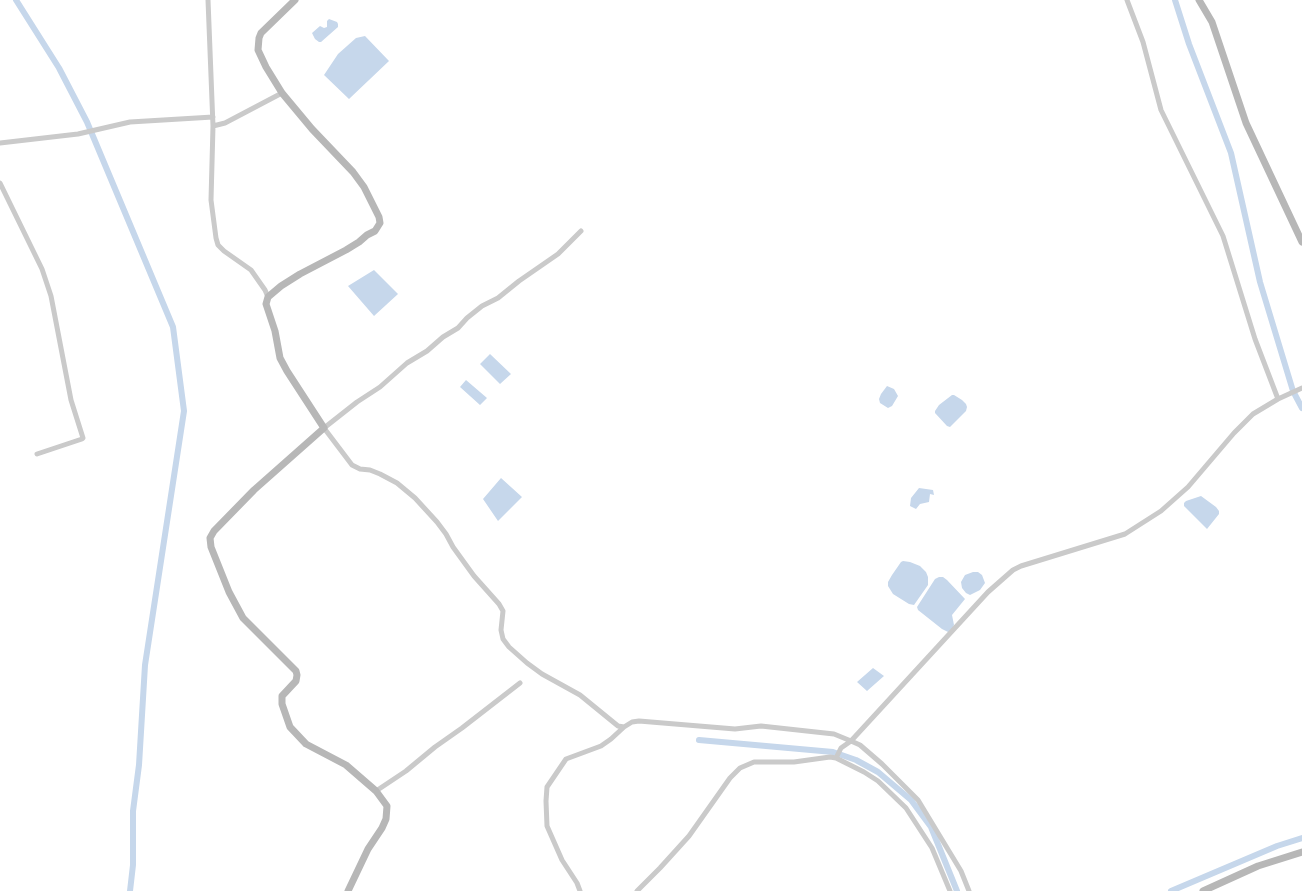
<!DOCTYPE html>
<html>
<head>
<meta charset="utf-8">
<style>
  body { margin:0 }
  canvas { display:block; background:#fff }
</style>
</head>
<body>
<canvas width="1302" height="891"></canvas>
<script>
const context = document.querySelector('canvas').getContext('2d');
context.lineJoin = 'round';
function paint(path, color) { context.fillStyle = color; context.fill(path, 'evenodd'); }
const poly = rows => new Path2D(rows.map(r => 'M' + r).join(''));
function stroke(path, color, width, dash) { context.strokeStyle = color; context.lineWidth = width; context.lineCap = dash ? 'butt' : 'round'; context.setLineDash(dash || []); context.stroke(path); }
paint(poly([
  [329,19,337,22,338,24,338,27,321,42,319,42,315,39,312,33,320,26,324,28,327,27,327,21],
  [365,36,389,61,349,99,324,75,338,54,356,38],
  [374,270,398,294,374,316,348,286],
  [490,354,511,374,500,384,480,364],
  [466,380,487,398,480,405,460,387],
  [887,386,894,389,898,396,892,406,888,408,880,403,879,399,881,394],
  [952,395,954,395,962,400,966,404,967,407,966,411,950,427,947,426,935,413,935,411,939,405],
  [501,478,522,497,498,521,483,499],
  [919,488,933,490,934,495,930,494,929,502,920,504,916,509,910,506,911,498],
  [1201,496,1216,507,1219,511,1219,514,1207,529,1184,506,1184,503,1186,501],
  [903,561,910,562,920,566,926,572,928,577,928,585,914,605,909,604,893,594,888,586,888,582,892,575,901,562],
  [973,572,978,572,982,575,985,583,980,590,970,595,966,593,962,588,961,582,965,575],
  [939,577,943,577,947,580,965,599,952,615,954,625,950,633,942,629,918,610,917,607,935,579],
  [873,668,884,676,867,691,857,682]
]), '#c6d7eb');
stroke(poly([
  [16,0,59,68,87,122,173,327,184,411,145,665,139,765,133,811,133,865,130,891],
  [1175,0,1189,44,1231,153,1260,282,1293,391,1302,408],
  [699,740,833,752,856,760,878,772,911,800,931,827,957,891],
  [1171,891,1277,846,1302,838]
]), '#c6d7eb', 6);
stroke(poly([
  [208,0,213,126,211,200,216,238,218,245,224,251,251,270,265,290,268,297],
  [1127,0,1143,42,1161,110,1223,236,1255,339,1278,399],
  [213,126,225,123,282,93],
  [0,143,78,134,130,122,213,117],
  [0,183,42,269,51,296,71,400,83,438,82,439,37,454],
  [581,231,558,254,519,281,498,298,482,306,467,318,458,328,443,337,427,351,407,363,380,387,357,402,324,428,352,465,360,469,370,470,380,474,397,483,415,498,437,522,446,534,453,547,474,576,499,604,503,611,501,630,503,639,509,647,527,663,542,674,580,695,618,726,624,727,632,722,639,721,735,729,761,726,834,734,851,741,988,592,1013,570,1021,566,1125,534,1161,511,1188,487,1234,433,1253,414,1278,399,1302,388],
  [836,758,841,748,851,741,860,745,882,764,918,800,961,871,969,891],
  [376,791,406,771,435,747,462,728,520,683],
  [580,891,577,883,562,860,547,826,546,801,547,787,566,759,601,746,611,739,624,727],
  [637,891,660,868,689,836,730,778,740,768,754,762,794,762,830,757,836,758,864,772,878,781,906,808,932,848,950,891]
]), '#cacaca', 5);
stroke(poly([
  [295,0,261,33,259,38,258,50,266,67,282,93,312,129,353,172,364,187,379,217,380,223,375,231,367,235,359,242,346,250,300,274,281,286,268,297,266,304,275,331,280,358,287,371,324,428,254,490,214,531,210,538,211,547,229,592,243,618,296,671,297,675,296,681,282,696,282,704,290,727,306,744,346,765,376,791,387,806,386,819,382,828,368,849,348,891],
  [1199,0,1212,22,1246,123,1302,242],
  [1203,891,1258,866,1302,852]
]), '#b7b7b7', 7);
</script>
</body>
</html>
